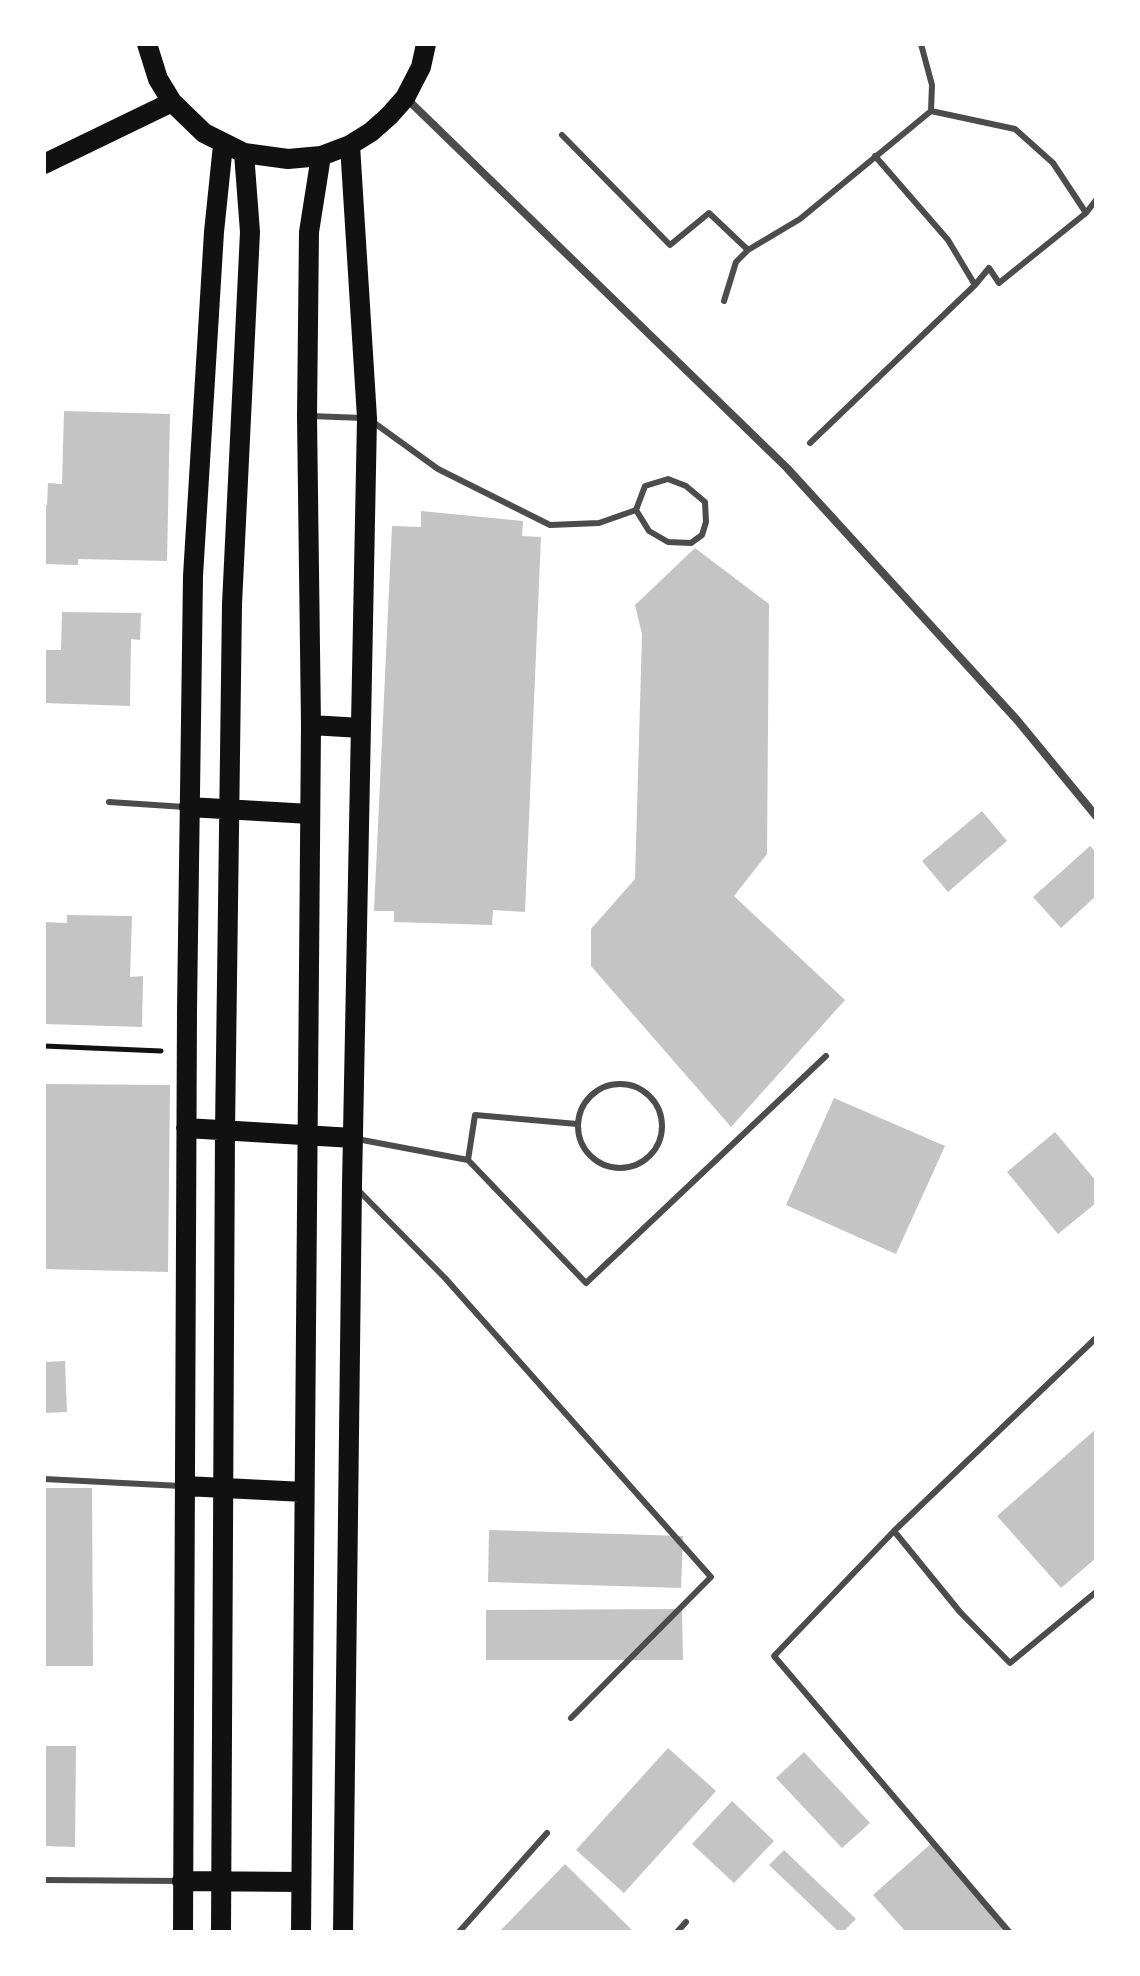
<!DOCTYPE html>
<html>
<head>
<meta charset="utf-8">
<style>
  body { margin:0 }
  #map { position:relative; width:1140px; height:1976px; overflow:hidden; background:#fff; font-family:"Alegreya Sans",sans-serif }
  canvas { display:block }
  .frame { position:absolute; inset:0; border:46px solid #fff; pointer-events:none }
</style>
</head>
<body>
<div id="map">
<canvas width="1140" height="1976"></canvas>
<div class="frame"></div>
</div>
<script>
const context = document.querySelector('canvas').getContext('2d');
context.lineJoin = 'round';
function paint(path, color) { context.fillStyle = color; context.fill(path, 'evenodd'); }
const poly = rows => new Path2D(rows.map(r => 'M' + r).join(''));
function stroke(path, color, width, dash) { context.strokeStyle = color; context.lineWidth = width; context.lineCap = dash ? 'butt' : 'round'; context.setLineDash(dash || []); context.stroke(path); }
paint(poly([
  [64,411,170,414,167,561,78,559,78,565,44,564,44,505,47,505,48,483,62,484],
  [421,511,523,521,522,536,541,537,525,912,493,910,492,925,394,922,394,911,374,911,392,526,421,527],
  [695,548,769,604,767,854,734,896,845,1000,731,1127,591,966,591,929,635,879,642,634,635,605],
  [62,612,141,613,140,640,131,639,130,706,44,703,44,650,61,650],
  [982,811,1007,841,948,892,922,861],
  [1090,846,1096,852,1096,896,1061,928,1033,897],
  [67,915,132,916,130,977,143,976,142,1027,44,1024,44,922,67,923],
  [44,1084,170,1085,168,1272,44,1269],
  [834,1098,945,1146,896,1254,786,1205],
  [1055,1132,1096,1181,1096,1203,1058,1234,1007,1172],
  [65,1361,67,1412,44,1413,44,1362],
  [1096,1429,1096,1558,1061,1588,997,1516],
  [44,1488,92,1488,93,1666,44,1666],
  [489,1530,683,1536,681,1588,488,1582],
  [682,1609,683,1660,486,1660,486,1610],
  [44,1746,76,1746,75,1847,44,1846],
  [668,1748,716,1791,624,1893,576,1850],
  [804,1752,870,1823,842,1848,776,1778],
  [732,1801,774,1841,734,1883,692,1844],
  [934,1841,1014,1932,906,1932,873,1895],
  [784,1850,856,1919,843,1932,839,1932,769,1865],
  [565,1864,634,1932,499,1932]
]), '#c4c4c4');
stroke(poly([
  [44,1046,161,1051]
]), '#111', 5);
stroke(poly([
  [931,111,1015,129,1053,163,1086,213],
  [562,135,670,245,709,213,748,250,800,219,931,111,932,85,921,44],
  [975,285,989,268,999,283,1086,213,1096,200],
  [724,301,736,262,748,250],
  [310,416,363,418],
  [373,422,438,469,550,525,599,523,636,510,645,486,668,479,686,486,705,502,706,522,702,535,691,543,668,542,649,531,636,510],
  [810,443,975,285,948,240,875,156],
  [109,802,185,807],
  '578 1126a42 42 0 1 1 84 0a42 42 0 1 1-84 0Z',
  [357,1139,468,1160,475,1115,577,1124],
  [468,1160,586,1283,826,1056],
  [357,1189,445,1278,711,1577,571,1718],
  [44,1479,181,1486],
  [894,1531,960,1612,1010,1663,1096,1592],
  [44,1880,179,1881],
  [459,1932,547,1833],
  [677,1932,686,1922],
  [1009,1932,774,1656,894,1531,1096,1338]
]), '#4c4c4c', 6);
stroke(poly([
  [406,98,787,468,1017,720,1096,816]
]), '#4c4c4c', 8);
stroke(poly([
  [147,44,158,79,172,102,204,133,244,153,288,159,321,156,350,145,371,132,389,116,405,98,421,67,426,44],
  [44,164,172,102],
  [311,725,361,728],
  [189,807,310,814],
  [186,1128,353,1138],
  [185,1486,304,1492],
  [182,1881,301,1882],
  [183,1932,187,1009,193,576,214,232,223,145],
  [221,1932,225,1131,232,604,250,232,244,153],
  [301,1932,311,725,307,416,309,232,321,156],
  [343,1932,352,1184,367,418,350,145]
]), '#111', 20);
</script>
</body>
</html>
